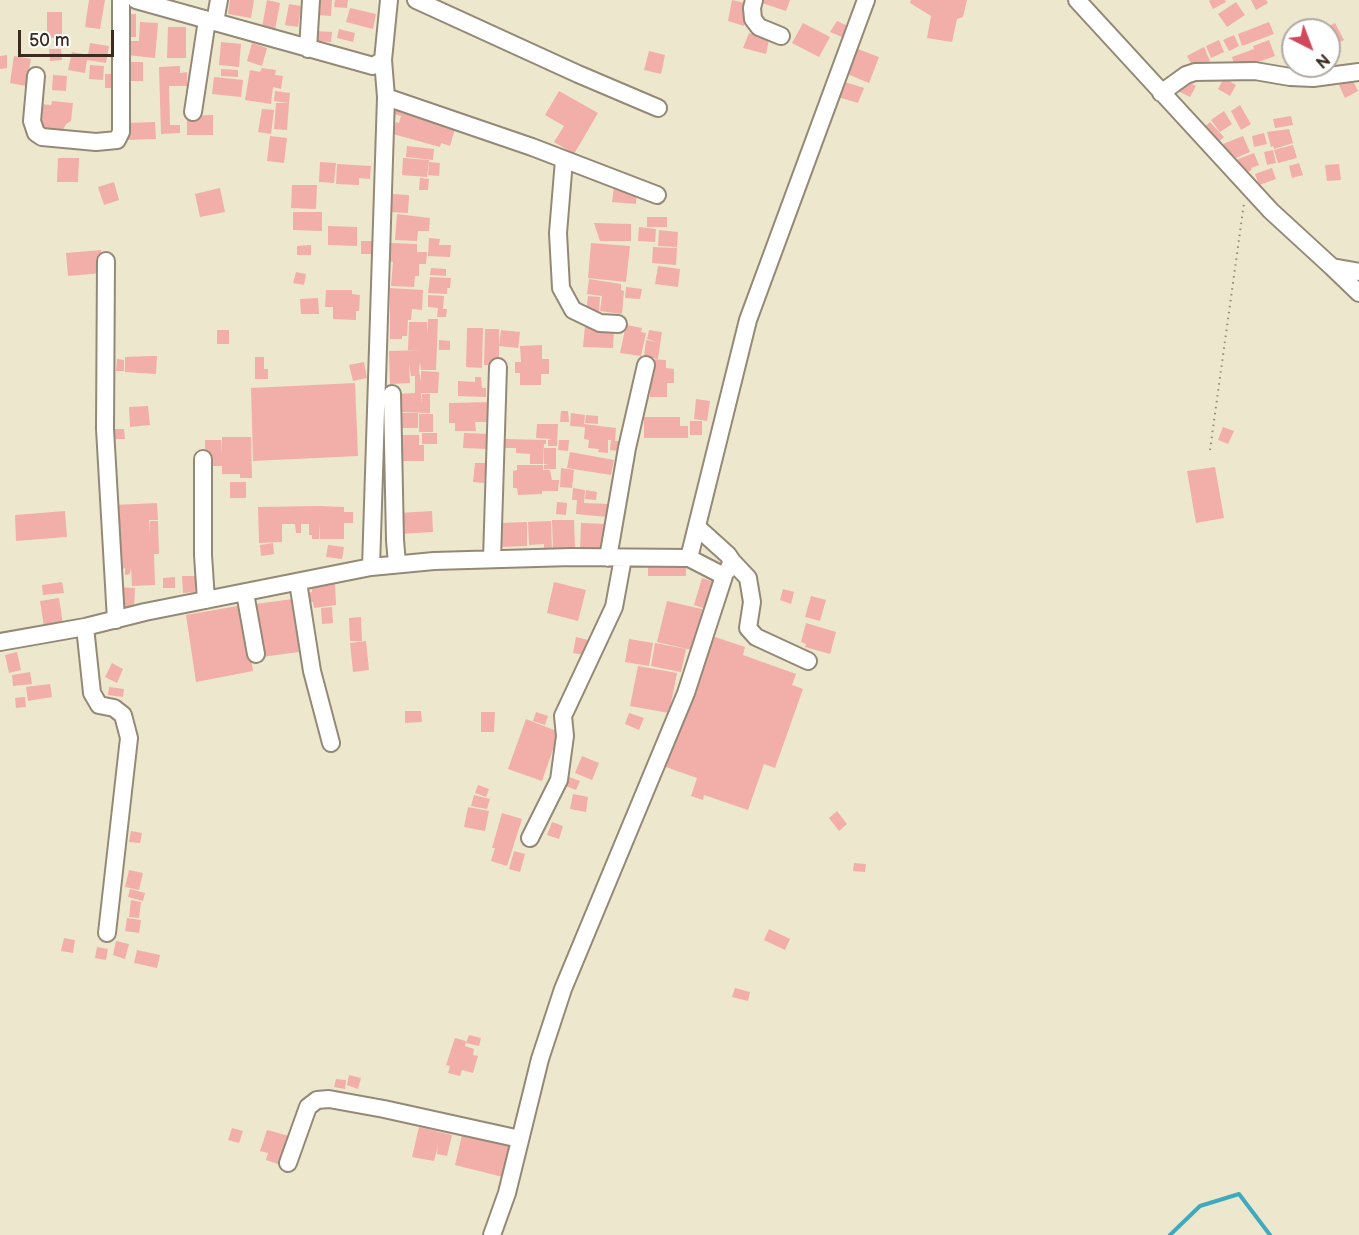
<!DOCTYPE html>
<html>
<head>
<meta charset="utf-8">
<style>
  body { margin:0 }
  #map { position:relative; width:1359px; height:1235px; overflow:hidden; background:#ede8cd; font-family:"Balsamiq Sans",sans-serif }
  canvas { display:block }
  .north { position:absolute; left:1281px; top:18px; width:60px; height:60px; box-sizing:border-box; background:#fff; border:2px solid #b1aaa5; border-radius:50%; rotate:138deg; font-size:16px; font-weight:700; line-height:24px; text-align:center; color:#3b2a1e }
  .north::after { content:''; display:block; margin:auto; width:21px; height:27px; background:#d1495b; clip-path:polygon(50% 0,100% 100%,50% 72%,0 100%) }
  .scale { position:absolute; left:18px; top:30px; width:96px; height:27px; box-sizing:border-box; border:3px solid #3b2a1e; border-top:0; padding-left:8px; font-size:18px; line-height:21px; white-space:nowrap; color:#3b2a1e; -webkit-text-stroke:4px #fff; paint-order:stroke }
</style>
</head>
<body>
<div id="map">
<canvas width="1359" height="1235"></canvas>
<div class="north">N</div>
<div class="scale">50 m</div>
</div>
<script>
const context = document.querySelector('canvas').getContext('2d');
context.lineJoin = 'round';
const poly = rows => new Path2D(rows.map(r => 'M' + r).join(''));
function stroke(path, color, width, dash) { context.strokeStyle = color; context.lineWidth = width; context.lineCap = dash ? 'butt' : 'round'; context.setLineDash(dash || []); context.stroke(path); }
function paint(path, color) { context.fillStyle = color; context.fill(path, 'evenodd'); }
stroke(poly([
  [1170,1235,1200,1206,1239,1194,1270,1235]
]), '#3faabf', 4);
paint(poly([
  [89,0,105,0,100,29,85,27],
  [230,0,254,0,251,18,228,14],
  [267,0,280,3,275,30,262,27],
  [319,0,332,0,331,16,318,15],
  [335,0,348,0,347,8,334,7],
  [732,0,749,4,744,26,728,21],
  [763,0,790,0,786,11,762,3],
  [911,0,967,0,963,17,957,19,952,42,927,38,931,16,910,3],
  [1211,0,1225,0,1226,2,1213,9,1209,1],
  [1251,0,1266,0,1268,3,1256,10],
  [1236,2,1245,15,1227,27,1218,14],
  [289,4,301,6,298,27,285,25],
  [350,8,376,14,373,29,346,22],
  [47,12,62,12,62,38,47,38],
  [129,14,136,14,136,37,128,37],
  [837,21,848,26,842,37,830,32],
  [140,22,158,23,155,58,127,55,129,41,139,41],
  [1269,22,1274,34,1242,46,1238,34],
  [803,23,830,37,819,57,792,43],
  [1335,23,1344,40,1330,47,1329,30,1321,30],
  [168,27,186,27,186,58,167,58],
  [339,29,355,33,353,42,337,38],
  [316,31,332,32,331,42,315,41],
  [749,33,769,40,766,54,743,48],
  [1234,35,1239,46,1229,51,1223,40],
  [1219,40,1224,52,1211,58,1206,46],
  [1269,40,1275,56,1236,70,1232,57,1254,49,1253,46],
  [1293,40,1293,66,1317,66,1297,76,1283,45],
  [221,42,241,44,239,67,219,65],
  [90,43,109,46,106,63,87,60,85,73,68,70,72,52,88,55],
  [252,43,267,48,262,66,247,61],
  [1204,47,1210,61,1194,69,1187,56],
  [855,48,879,57,869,83,845,73],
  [49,49,61,49,62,60,50,61],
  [649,51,665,55,661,74,644,70],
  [7,55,7,68,0,69,0,56],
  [14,56,31,59,26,86,10,83],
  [127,62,143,62,143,81,127,81],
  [90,65,104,66,103,80,89,79],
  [180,66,180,73,187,72,187,86,169,86,170,125,180,125,180,133,161,134,159,67],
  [262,68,276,70,275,75,283,76,281,89,273,87,271,104,245,100,250,70,260,72],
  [221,69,238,70,238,77,221,76],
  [105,74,114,74,114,88,105,88],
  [53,75,67,76,66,91,52,90],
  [214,77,243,80,241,97,212,94],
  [1224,78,1236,85,1230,96,1218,89],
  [1352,79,1358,91,1345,98,1339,85],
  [1184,80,1196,86,1190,97,1178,91],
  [845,82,864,88,858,103,838,97],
  [275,91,290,93,289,103,274,101],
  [559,91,598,113,574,154,554,142,564,126,545,115],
  [52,101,73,103,71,121,66,124,62,132,37,130,40,104,51,105],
  [276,103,289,103,287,130,274,129],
  [389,103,456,125,450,146,441,143,440,147,393,134,396,122,399,123,401,116,386,112],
  [1240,105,1251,124,1241,130,1231,111],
  [262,109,274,110,271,134,258,132],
  [1224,111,1232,124,1220,132,1211,120],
  [213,115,213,135,187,135,187,116],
  [1291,116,1293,125,1275,128,1273,119],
  [155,122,156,139,125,140,124,123],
  [1210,122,1224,137,1213,147,1199,132],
  [1289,129,1293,143,1274,149,1273,146,1271,147,1267,132],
  [1264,133,1267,144,1254,147,1252,136],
  [270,136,287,138,284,163,267,161],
  [1243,136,1250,152,1229,161,1223,144],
  [1293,145,1297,158,1278,163,1274,150],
  [407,146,434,149,433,160,406,157],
  [1273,150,1276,163,1267,165,1264,152],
  [1254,153,1259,165,1251,168,1252,170,1238,176,1233,161],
  [58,158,79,158,78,182,57,182],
  [403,158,429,160,427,177,402,175],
  [320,162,336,163,334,183,319,182],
  [429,162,440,163,439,176,428,175],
  [1299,163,1303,175,1292,178,1289,166],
  [337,164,371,166,370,179,359,178,359,185,336,184],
  [1339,164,1341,180,1327,181,1325,165],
  [1272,168,1276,179,1259,185,1255,174],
  [420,178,429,179,428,190,419,190],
  [114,182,119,200,104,205,98,187],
  [292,185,317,185,316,209,291,208],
  [614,187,637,189,636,204,612,202],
  [220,188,225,212,200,217,195,194],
  [391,194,409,195,408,213,390,212],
  [293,212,322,212,322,231,293,230],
  [397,214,430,218,429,231,418,231,417,241,395,240],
  [647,217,667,217,667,227,647,227],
  [594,223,631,224,631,241,600,241],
  [328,226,357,227,357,246,328,245],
  [639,227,656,229,655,242,638,241],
  [659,230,678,232,677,247,658,246],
  [429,238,440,239,439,245,451,245,450,257,428,256],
  [361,241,372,241,372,254,361,254],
  [390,243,417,244,417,252,427,252,426,264,419,264,419,276,415,276,414,287,391,286,393,262,389,261],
  [591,243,630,246,626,282,588,278],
  [311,245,311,255,297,255,297,246],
  [653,247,677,248,676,265,652,263],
  [101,250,103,273,68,276,66,253],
  [658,266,680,269,678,287,655,284],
  [431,268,446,269,446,276,430,275],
  [296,272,306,274,304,285,293,283],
  [430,277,451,278,450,288,447,288,447,294,428,293],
  [589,279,621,284,621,290,624,291,622,314,600,311,602,296,587,294],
  [626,287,642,289,640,299,625,298],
  [390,288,423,290,422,310,412,309,411,320,408,320,407,336,402,336,402,339,390,339],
  [326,290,352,290,352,294,360,295,359,311,356,311,356,320,333,319,333,307,325,307],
  [428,295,444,296,443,309,447,309,446,317,437,317,438,308,428,307],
  [588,296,600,297,599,313,586,312],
  [318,298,319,314,301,314,300,299],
  [428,319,438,319,436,370,421,370,420,362,419,371,421,382,421,371,439,372,438,393,421,393,421,404,422,394,430,394,430,413,397,412,397,394,415,393,415,376,411,376,409,363,410,383,390,384,389,351,422,350,408,350,409,322,427,322,428,334],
  [626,325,642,328,641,332,646,333,641,356,620,353],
  [585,326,591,326,591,330,614,332,613,348,583,347],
  [467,328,483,328,482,368,466,367],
  [485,329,499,329,499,365,484,365],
  [217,330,229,330,229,344,217,344],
  [501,330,520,332,518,348,499,346],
  [649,330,662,332,658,359,644,357,646,340,657,342,647,339],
  [439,340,450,341,450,350,439,350],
  [542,345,542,359,549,359,549,374,541,374,541,385,520,385,520,373,515,373,515,362,521,362,520,346],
  [149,356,157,356,156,374,125,372,125,357],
  [255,357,264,357,264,369,268,369,268,379,255,379],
  [117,359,124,360,124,371,116,371],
  [649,359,666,360,666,368,674,369,674,383,667,383,667,397,650,397],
  [364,362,367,378,353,381,349,365],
  [475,377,481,377,482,388,486,388,486,397,458,396,458,381,475,382],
  [355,383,358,456,253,461,251,388],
  [696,399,710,401,707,421,694,419],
  [491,402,491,422,475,422,476,431,455,431,455,423,449,423,449,403],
  [148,406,150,425,130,427,129,407],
  [561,411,568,411,569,422,560,422],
  [397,413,418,413,418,428,397,428],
  [571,413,585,415,584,424,616,428,615,441,619,441,618,451,610,450,611,440,608,440,608,453,598,452,599,449,588,448,589,440,584,439,585,427,570,426],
  [419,414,433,414,433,432,419,432],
  [586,415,598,416,598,424,585,423],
  [644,417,680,417,680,426,688,426,688,438,644,438],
  [690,421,702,421,702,435,690,435],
  [537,424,558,424,557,446,548,446,548,440,552,439,536,438],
  [1223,427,1234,431,1228,444,1218,440],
  [112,429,124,429,125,439,112,439],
  [422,433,437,433,437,444,422,444],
  [464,433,488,434,487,449,463,448],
  [399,435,419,435,419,445,424,445,424,461,399,461],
  [222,437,251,437,252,478,240,478,240,474,222,474,222,466,205,466,205,440,221,440,222,454],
  [505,439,546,440,546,444,544,444,543,464,530,464,530,454,516,453,516,448,505,448],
  [559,440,569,440,568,451,558,450],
  [544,448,556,448,556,469,544,469,544,465,549,465,544,464],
  [570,452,614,460,611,475,567,468],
  [475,463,486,463,484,483,473,482],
  [517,465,543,465,543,470,550,470,552,480,559,480,558,491,542,491,542,494,518,495,517,488,513,488,513,471,517,470],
  [1215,467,1224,518,1196,523,1187,471],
  [561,468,574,470,572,488,560,487],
  [230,482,246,482,246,498,230,498],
  [573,488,585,490,584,503,608,504,607,517,576,514,577,500,572,500],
  [586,490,597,492,596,500,585,499],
  [557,502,567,503,566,515,556,514],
  [157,503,158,520,149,520,149,534,150,521,158,521,159,554,154,554,155,585,132,586,131,568,130,574,125,575,125,568,122,569,114,505],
  [319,506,344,507,344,512,353,512,353,523,344,523,344,539,320,539,320,524,319,539,312,539,312,535,309,535,309,524,301,524,301,533,296,533,295,524,282,524,282,542,259,543,258,507],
  [65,511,67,537,16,541,15,515],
  [432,511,433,532,400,534,399,513],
  [552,520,574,520,575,548,553,549],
  [551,521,552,552,544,552,544,544,529,545,528,522],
  [527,522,527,546,500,547,500,523],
  [581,523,607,524,605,552,580,551],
  [273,543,274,554,261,556,260,545],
  [328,545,344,547,342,559,326,557],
  [648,565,686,565,686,576,648,576],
  [182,576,195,576,195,592,183,593],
  [175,577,175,588,163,588,163,578],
  [702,578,717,583,709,610,694,605],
  [62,582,64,593,43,595,42,585],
  [554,582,586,590,578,621,547,613],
  [335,583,336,605,314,608,313,602,305,603,304,593,312,592,311,585],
  [117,587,135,588,134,609,117,608],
  [783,589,794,592,791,604,780,600],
  [811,596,826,600,820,621,805,617],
  [59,598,63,624,44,627,40,601],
  [293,599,299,652,261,657,255,604],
  [667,601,706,610,696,651,657,642],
  [243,605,253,671,196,682,186,615],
  [332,607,333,623,322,624,321,608],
  [361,617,362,641,350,641,349,618],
  [806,623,836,632,830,654,805,647,806,644,801,642],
  [709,635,745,647,743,655,796,674,792,685,803,689,775,768,764,764,748,810,704,795,703,800,691,796,697,778,663,766],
  [576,637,588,640,585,655,573,653],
  [629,639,653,643,649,666,625,662],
  [366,641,369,670,353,672,350,643],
  [655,643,686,649,681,672,651,666],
  [17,652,21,670,9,673,5,655],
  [112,663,123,669,117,683,105,677],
  [638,666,677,673,669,713,630,706],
  [30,672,32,684,13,686,12,675],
  [50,684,52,697,28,701,26,687],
  [109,687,124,689,123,697,108,695],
  [25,697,26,707,16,708,15,698],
  [405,711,421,711,422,722,405,723],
  [481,712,495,712,494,732,481,732],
  [536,712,548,716,545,725,533,721],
  [629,713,644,718,639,730,625,724],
  [526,719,559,732,542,781,508,769],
  [582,756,599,763,592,780,575,773],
  [569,777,580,781,576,790,566,786],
  [478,785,489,789,486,797,475,793],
  [573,794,588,797,586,812,570,809],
  [474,795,490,799,487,809,471,806],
  [468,807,489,811,485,831,464,827],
  [837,811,847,824,839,831,829,818],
  [502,813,522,819,507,866,491,861,495,848,492,848],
  [552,822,563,826,559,839,547,835],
  [131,831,142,833,140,843,129,842],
  [514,851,525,854,520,872,509,869],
  [854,863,866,864,865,872,853,871],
  [129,870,143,873,139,890,125,887],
  [130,889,145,893,143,901,128,897],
  [131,900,141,902,139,918,129,917],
  [127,918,141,920,139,933,125,931],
  [769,929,790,939,785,950,764,940],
  [64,938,75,940,73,953,61,951],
  [116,941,129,944,125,959,113,955],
  [97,947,108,949,106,960,95,958],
  [137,950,160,955,157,968,134,963],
  [735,988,750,992,748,1001,732,997],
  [469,1035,481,1038,479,1046,466,1043],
  [455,1038,466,1041,465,1046,474,1049,473,1055,478,1056,473,1073,462,1070,460,1076,448,1073,450,1066,446,1065],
  [349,1075,361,1078,358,1089,347,1085],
  [336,1079,346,1080,345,1089,334,1087],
  [419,1127,452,1135,447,1156,437,1154,438,1146,434,1161,412,1157],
  [232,1128,243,1131,239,1143,228,1140],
  [267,1130,289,1136,281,1165,266,1160,268,1153,260,1151],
  [463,1131,511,1143,503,1177,455,1165]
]), '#f2aea8');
const minor = poly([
  [136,0,373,66,383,60],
  [416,0,578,74,658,108],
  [754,0,752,8,753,19,759,27,781,36],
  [1077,0,1271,211,1332,267,1359,272],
  [215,22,219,0],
  [308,49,311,0],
  [36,76,32,121,36,133,42,137,96,142,117,140,121,132,121,0],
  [1161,93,1186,75,1195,72,1255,71,1290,77,1313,78,1359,72],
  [386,97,532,147,657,195],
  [193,112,207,20],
  [564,160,558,233,561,288,573,310,600,323,618,324],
  [106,261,105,429,116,620],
  [1332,267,1359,293],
  [392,394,395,540,397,564],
  [203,459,203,555,206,600],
  [697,527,728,555,732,561,728,570],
  [608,558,627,448,646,365],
  [689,558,748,320,866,0],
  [492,559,498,367],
  [732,561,748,578,752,602,748,628,756,637,808,661],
  [371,567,386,97,383,60,389,0],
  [298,582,312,671,331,743],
  [245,593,256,654],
  [85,627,92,693,99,705,114,708,123,715,129,738,107,933],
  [0,642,85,627,145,612,371,567,434,561,571,557,689,558,724,576,686,693,563,989,540,1059,507,1193,492,1235],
  [530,838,559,780,565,736,563,716,614,607,623,558],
  [288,1163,308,1107,317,1100,329,1099,384,1109,520,1139]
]);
stroke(minor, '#948976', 20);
stroke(poly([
  [1210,450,1244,203]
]), '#948976', 2, [1.5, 4.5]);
stroke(minor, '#fff', 16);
</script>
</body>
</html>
